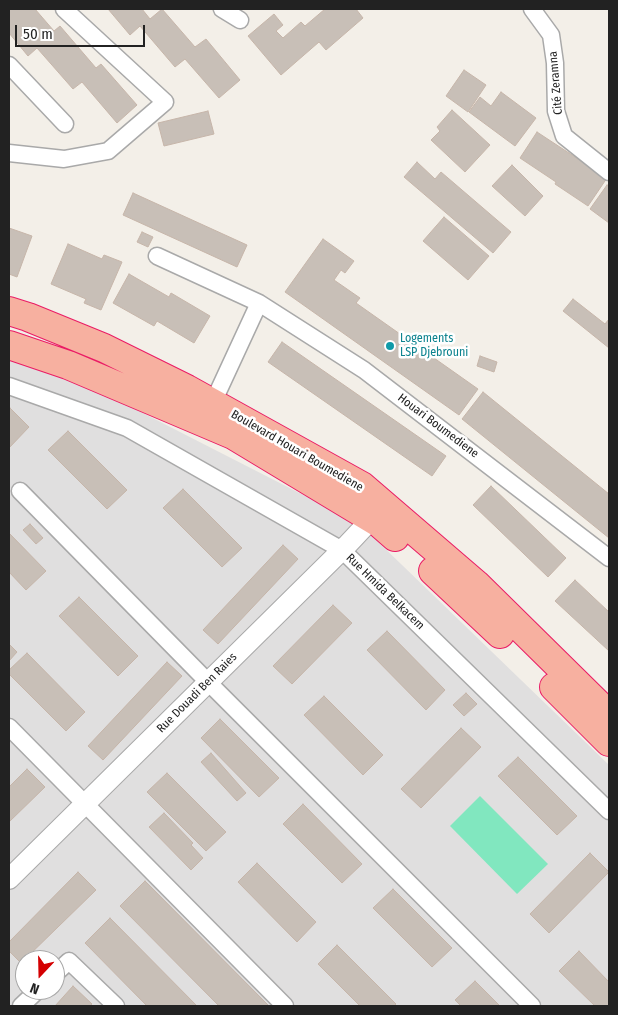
<!DOCTYPE html>
<html>
<head>
<meta charset="utf-8">
<style>
  body { margin:0 }
  #map { position:relative; width:618px; height:1015px; overflow:hidden; background:#f3efe8; font-family:"Fira Sans Condensed",sans-serif }
  canvas { display:block }
  .frame { position:absolute; inset:0; border:10px solid #222; pointer-events:none }
  .north { position:absolute; left:15px; top:950px; width:50px; height:50px; box-sizing:border-box; background:#fff; border:1px solid #a7a7a7; border-radius:50%; rotate:201deg; font-size:14px; font-weight:700; line-height:20px; text-align:center; color:#222 }
  .north::after { content:''; display:block; margin:auto; width:18px; height:22px; background:#d40002; clip-path:polygon(50% 0,100% 100%,50% 72%,0 100%) }
  .scale { position:absolute; left:15px; top:25px; width:130px; height:22px; box-sizing:border-box; border:2px solid #222; border-top:0; padding-left:6px; font-size:15px; line-height:18px; white-space:nowrap; color:#222; -webkit-text-stroke:4px #fff; paint-order:stroke }
</style>
</head>
<body>
<div id="map">
<canvas width="618" height="1015"></canvas>
<div class="frame"></div>
<div class="north">N</div>
<div class="scale">50 m</div>
</div>
<script>
const context = document.querySelector('canvas').getContext('2d');
context.lineJoin = 'round';
function paint(path, color) { context.fillStyle = color; context.fill(path, 'evenodd'); }
const poly = rows => new Path2D(rows.map(r => 'M' + r).join(''));
function stroke(path, color, width, dash) { context.strokeStyle = color; context.lineWidth = width; context.lineCap = dash ? 'butt' : 'round'; context.setLineDash(dash || []); context.stroke(path); }
function label(font, color, halo, rows, align = 'center') {
  context.font = font + ' "Fira Sans Condensed",sans-serif'; context.lineWidth = 5; context.setLineDash([]); context.textBaseline = 'middle'; context.strokeStyle = halo; context.fillStyle = color; for (const [text, x, y, turn = 0] of rows) {
    context.save(); context.translate(x, y); context.rotate((+turn || 0) * Math.PI / 180); context.textAlign = isNaN(turn) ? turn : align; if (halo) context.strokeText(text, 0, 0); context.fillText(text, 0, 0); context.restore();
  }
}
paint(poly([
  [9,359,46,370,133,408,321,504,372,536,609,765,609,1006,9,1006],
  [25,960,55,960,55,990,25,990]
]), '#e0dfdf');
paint(poly([
  [480,796,548,864,517,894,450,826]
]), '#81e7bf');
const building = poly([
  [9,9,35,9,54,31,60,26,96,68,101,64,137,105,117,123,82,82,73,89,37,48,28,56,9,33,9,9],
  [108,9,142,9,150,19,162,9,195,47,206,39,240,80,219,98,185,59,175,67,140,26,130,35,108,9],
  [325,9,356,9,363,18,326,50,319,42,281,75,248,36,274,14,283,25,276,31,283,38,301,22,305,26,325,9],
  [464,70,486,85,468,112,446,96,464,70],
  [501,92,536,118,515,146,469,112,480,97,491,106,501,92],
  [452,110,490,145,465,172,431,140,440,131,437,127,452,110],
  [208,111,214,134,164,146,158,123,208,111],
  [537,132,607,178,588,206,555,184,556,182,520,158,537,132],
  [417,162,435,179,441,172,511,232,493,253,404,177,417,162],
  [512,165,543,196,525,216,492,186,512,165],
  [607,185,609,186,609,223,590,209,607,185],
  [133,193,247,245,237,267,123,215,133,193],
  [444,217,489,256,468,280,423,241,444,217],
  [9,228,32,236,17,277,9,274,9,228],
  [142,232,153,237,148,247,137,242,142,232],
  [323,239,354,261,345,273,341,270,334,280,360,298,356,303,478,389,459,415,285,292,323,239],
  [68,244,102,259,104,255,122,262,101,310,84,303,86,299,51,284,68,244],
  [129,274,169,297,171,293,210,316,194,343,157,321,154,326,113,303,129,274],
  [573,299,605,324,609,319,609,348,563,311,573,299],
  [282,342,446,456,432,476,268,362,282,342],
  [480,356,497,362,494,372,477,366,480,356],
  [483,392,609,494,609,538,462,419,483,392],
  [10,408,29,427,9,448,9,410,10,408],
  [68,431,127,490,107,509,48,450,68,431],
  [491,486,566,558,548,577,473,505,491,486],
  [183,489,242,548,222,567,163,508,183,489],
  [30,524,43,538,36,544,23,530,30,524],
  [9,533,46,571,26,590,9,572,9,533],
  [283,545,298,559,218,644,203,630,283,545],
  [575,580,609,612,609,651,555,601,575,580],
  [79,597,138,656,118,676,59,616,79,597],
  [333,605,352,623,292,684,273,666,333,605],
  [387,631,445,690,426,710,367,650,387,631],
  [9,644,17,652,9,661,9,644],
  [27,653,85,712,66,731,9,674,9,670,27,653],
  [167,662,182,676,103,760,88,746,167,662],
  [466,693,477,704,464,716,453,705,466,693],
  [324,696,383,755,363,775,304,715,324,696],
  [220,719,279,778,259,797,201,738,220,719],
  [461,728,481,747,421,808,401,789,461,728],
  [211,753,246,793,237,801,201,762,211,753],
  [518,757,577,816,557,835,498,776,518,757],
  [27,769,45,787,9,822,9,787,27,769],
  [167,773,226,832,206,851,147,792,167,773],
  [303,804,362,864,342,883,283,824,303,804],
  [164,813,193,843,191,845,203,858,191,870,149,827,164,813],
  [590,853,609,872,549,933,530,914,590,853],
  [257,863,316,922,297,942,238,882,257,863],
  [78,872,96,890,21,963,9,951,9,942,78,872],
  [145,881,269,1006,219,1006,120,906,145,881],
  [393,889,452,948,432,967,373,908,393,889],
  [110,918,197,1006,147,1006,85,943,110,918],
  [337,945,396,1004,394,1006,360,1006,318,964,337,945],
  [579,951,609,982,609,1006,595,1006,559,971,579,951],
  [475,981,500,1006,461,1006,455,1000,475,981],
  [73,986,92,1004,90,1006,55,1006,73,986]
]);
paint(building, '#c8bfb7');
stroke(building, '#c6b5a9', 1);
const minor = poly([
  [222,9,240,20],
  [532,9,551,35,555,63,556,111,564,136,609,172],
  [9,65,65,124],
  [9,153,64,159,108,151,165,102,64,9],
  [157,256,259,303,364,370,609,558],
  [9,386,127,428,342,550,609,811],
  [210,409,259,303],
  [20,491,208,682,532,1006],
  [9,727,285,1006],
  [55,974,69,961,116,1006],
  [21,1006,38,990]
]);
const tertiary = poly([
  [9,879,348,544,380,510]
]);
const trunk = poly([
  [9,311,28,317,104,348,187,389,362,486,476,584,609,715],
  [9,345,68,365,233,435,379,523,395,537],
  [433,571,500,634],
  [554,687,609,742]
]);
stroke(minor, '#a9a9a9', 19);
stroke(tertiary, '#a9a9a9', 22);
stroke(trunk, '#ea1c65', 30);
stroke(minor, '#fff', 16);
stroke(tertiary, '#fff', 20);
stroke(trunk, '#f7b0a0', 28);
for (const [x, y, r, color] of [
  [390,346,5,"#0f9aa8"]
]) { const dot = new Path2D(); dot.arc(x, y, r, 0, 2 * Math.PI); context.fillStyle = color; context.fill(dot); stroke(dot, '#fff', 2); }
label('12px', '#222', '#fff', [
  ["Cité Zeramna",556,83,-95],
  ["Houari Boumediene",438,426,37],
  ["Boulevard Houari Boumediene",297,451,30],
  ["Rue Hmida Belkacem",385,592,44],
  ["Rue Douadi Ben Raies",197,693,-45]
]);
label('12px', '#0d838f', '#fff', [
  ["Logements",400,339],
  ["LSP Djebrouni",400,353]
], 'left');
</script>
</body>
</html>
